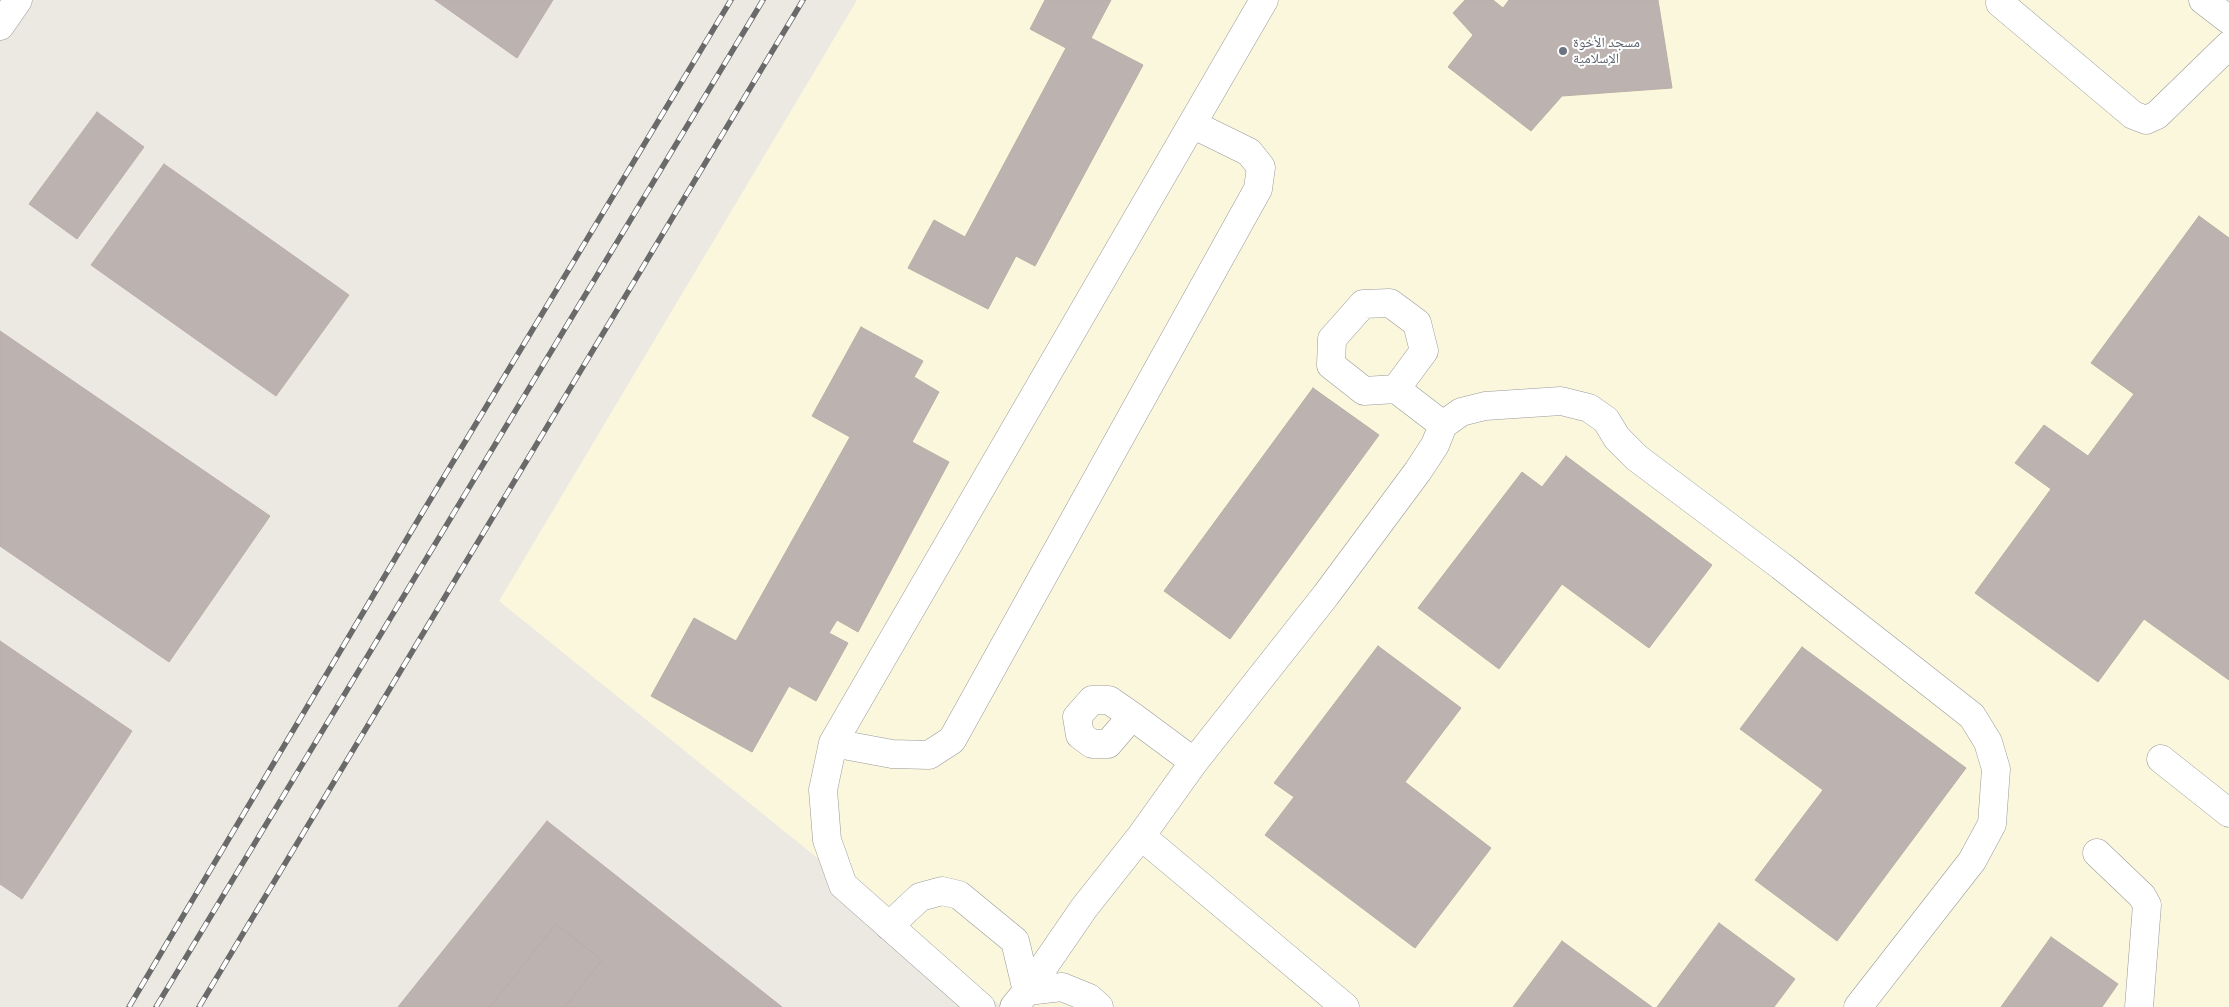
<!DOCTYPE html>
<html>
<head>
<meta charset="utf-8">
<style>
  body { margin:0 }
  canvas { display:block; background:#ece8e2 }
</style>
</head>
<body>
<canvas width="2229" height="1007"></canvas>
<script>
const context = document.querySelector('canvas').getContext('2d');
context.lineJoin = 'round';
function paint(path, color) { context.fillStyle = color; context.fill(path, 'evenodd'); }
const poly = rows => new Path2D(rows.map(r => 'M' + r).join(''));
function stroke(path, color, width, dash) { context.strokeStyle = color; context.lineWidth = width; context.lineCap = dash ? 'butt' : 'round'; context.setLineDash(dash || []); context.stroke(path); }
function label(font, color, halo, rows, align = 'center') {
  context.font = font + ' "Golos Text","Noto Naskh Arabic",sans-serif'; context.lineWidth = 4; context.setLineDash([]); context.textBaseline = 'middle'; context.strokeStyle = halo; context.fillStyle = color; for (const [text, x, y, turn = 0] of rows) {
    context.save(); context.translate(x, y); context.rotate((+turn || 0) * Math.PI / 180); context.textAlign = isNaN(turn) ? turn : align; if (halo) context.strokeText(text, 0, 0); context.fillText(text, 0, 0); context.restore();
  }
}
paint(poly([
  [857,0,2229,0,2229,1007,1002,1007,499,601]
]), '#faf7dd');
const building = poly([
  [435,0,553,0,517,58,435,0],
  [1045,0,1111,0,1091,38,1143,65,1035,266,1016,256,988,309,908,268,934,220,965,237,1066,48,1030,29,1045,0],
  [1465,0,1493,0,1503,8,1509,0,1658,0,1672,88,1562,96,1531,131,1448,67,1473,35,1453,13,1465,0],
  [97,112,144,147,77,239,29,204,97,112],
  [164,164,349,295,276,396,91,265,164,164],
  [2199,216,2229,238,2229,680,2144,619,2098,682,1975,593,2051,489,2015,463,2044,425,2088,456,2134,394,2091,363,2199,216],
  [861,327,923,361,914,377,939,392,912,442,949,462,858,632,837,620,829,633,848,643,816,701,789,686,752,752,651,696,694,618,736,641,850,437,812,416,861,327],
  [0,331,270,516,169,662,0,546,0,331],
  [1313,388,1379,435,1230,639,1164,591,1313,388],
  [1566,456,1712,565,1649,648,1562,584,1499,669,1418,608,1522,472,1542,487,1566,456],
  [0,641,132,731,22,899,0,884,0,641],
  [1378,646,1461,708,1405,782,1491,848,1415,948,1265,835,1294,797,1274,783,1378,646],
  [1802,647,1966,768,1837,941,1755,880,1823,790,1740,729,1802,647],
  [547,821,782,1007,565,1007,602,960,556,924,490,1007,398,1007,547,821],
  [1719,923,1795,979,1774,1007,1657,1007,1719,923],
  [556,924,602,960,565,1007,490,1007,556,924],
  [2051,937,2118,984,2102,1007,2001,1007,2051,937],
  [1562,941,1652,1007,1513,1007,1562,941]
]);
paint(building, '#bcb3b0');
stroke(building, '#bbaea7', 1);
const minor = poly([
  [2203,0,2229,20],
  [2000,3,2133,115,2146,120,2157,115,2229,45],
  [0,26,18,0],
  [1396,389,1424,351,1417,323,1390,303,1363,304,1332,339,1331,365,1364,391,1396,389,1443,425],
  [1132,716,1108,744,1092,744,1080,735,1077,717,1092,700,1109,700,1132,716,1194,762],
  [833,743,892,754,929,755,952,740,1258,189,1261,167,1249,152,1192,124],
  [2161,759,2229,813],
  [1141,836,1345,1007],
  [2097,853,2142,896,2147,905,2139,1007],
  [889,926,920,897,942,891,959,895,1015,941,1027,991,1084,908,1141,836,1194,762,1326,595,1418,471,1435,445,1443,425,1461,412,1485,406,1561,401,1589,408,1606,420,1617,438,1637,458,1781,566,1972,716,1988,742,1996,769,1992,824,1972,861,1858,1007],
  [981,1007,843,885,827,840,823,790,833,743,1264,0],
  [1014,1007,1027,991,1062,987,1089,998,1099,1007]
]);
stroke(minor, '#999', 29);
stroke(minor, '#fff', 28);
const rail = poly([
  [129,1007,421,515,731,0],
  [156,1007,763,0],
  [199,1007,803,0]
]);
stroke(rail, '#6a6a6a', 5.5);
stroke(rail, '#fff', 4, [11]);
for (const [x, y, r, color] of [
  [1563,51,5,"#6b7280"]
]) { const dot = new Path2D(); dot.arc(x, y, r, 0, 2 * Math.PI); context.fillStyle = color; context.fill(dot); stroke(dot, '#fff', 2); }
label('14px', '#5b616d', '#fff', [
  ["مسجد الأخوة",1573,43],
  ["الإسلامية",1573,59]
], 'left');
</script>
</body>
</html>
